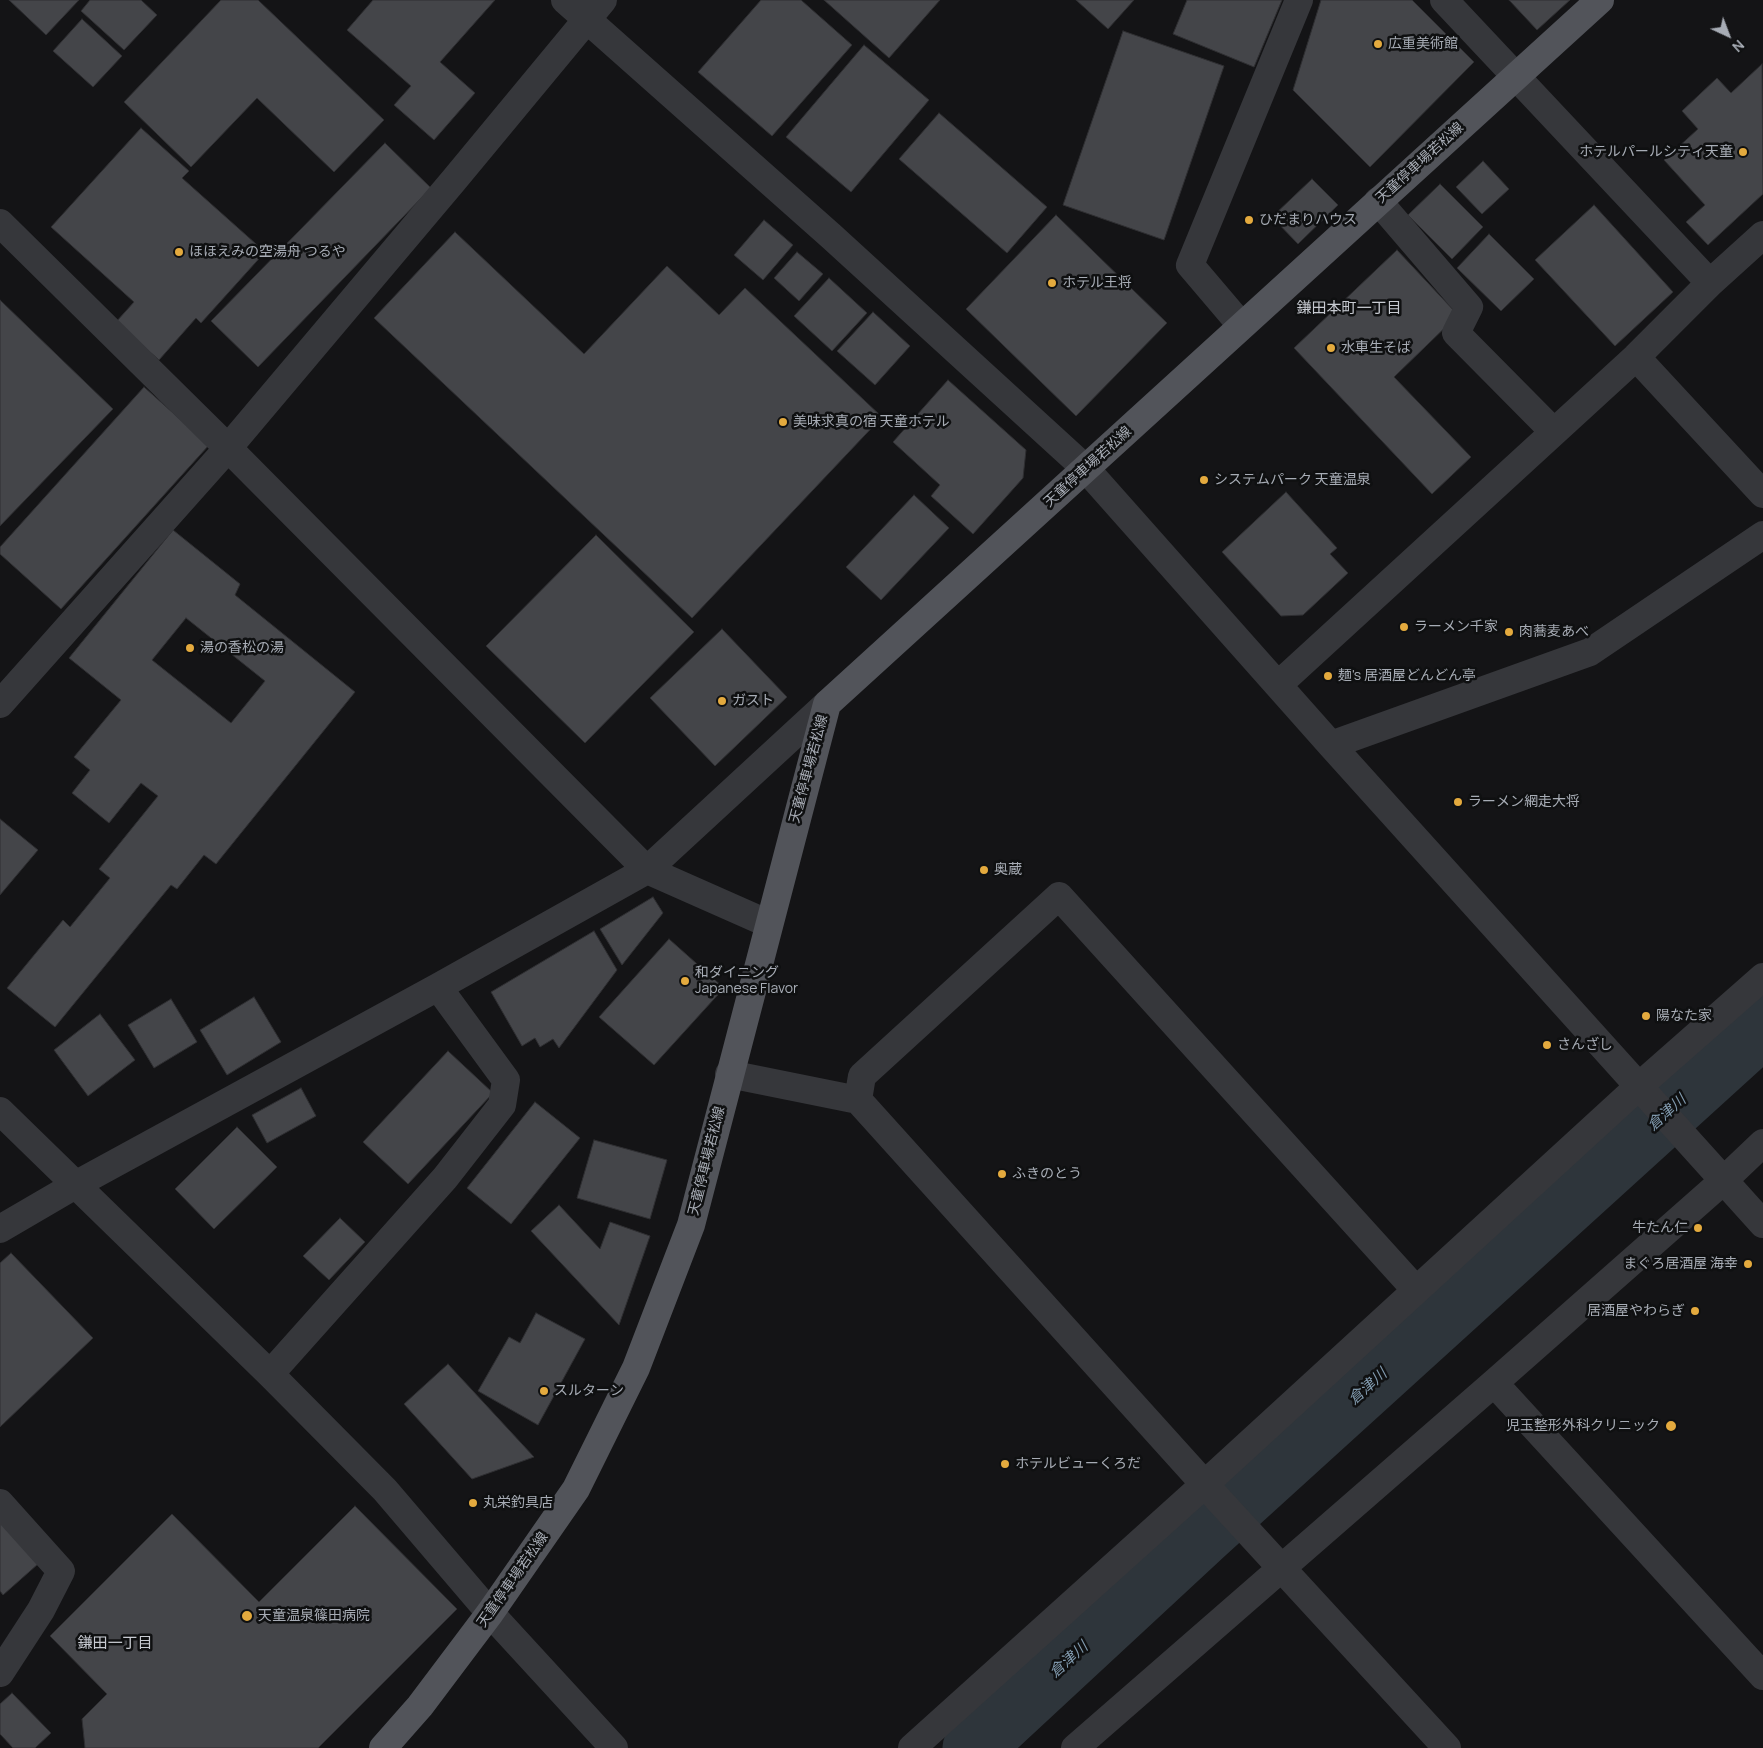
<!DOCTYPE html>
<html>
<head>
<meta charset="utf-8">
<style>
  body { margin:0 }
  #map { position:relative; width:1763px; height:1748px; overflow:hidden; background:#141416; font-family:Manrope,sans-serif }
  canvas { display:block }
  .north { position:absolute; left:1703px; top:10px; width:50px; height:50px; -webkit-text-stroke:4px #0f1011; paint-order:stroke; rotate:137deg; font-size:14px; font-weight:700; line-height:20px; text-align:center; color:#a7acb5 }
  .north::after { content:''; display:block; margin:auto; width:18px; height:22px; background:#a7acb5; clip-path:polygon(50% 0,100% 100%,50% 72%,0 100%) }
</style>
</head>
<body>
<div id="map">
<canvas width="1763" height="1748"></canvas>
<div class="north">N</div>
</div>
<script>
const context = document.querySelector('canvas').getContext('2d');
context.lineJoin = 'round';
const poly = rows => new Path2D(rows.map(r => 'M' + r).join(''));
function stroke(path, color, width, dash) { context.strokeStyle = color; context.lineWidth = width; context.lineCap = dash ? 'butt' : 'round'; context.setLineDash(dash || []); context.stroke(path); }
function paint(path, color) { context.fillStyle = color; context.fill(path, 'evenodd'); }
function label(font, color, halo, rows, align = 'center') {
  context.font = font + ' Manrope,"Noto Sans JP",sans-serif'; context.lineWidth = 5; context.setLineDash([]); context.textBaseline = 'middle'; context.strokeStyle = halo; context.fillStyle = color; for (const [text, x, y, turn = 0] of rows) {
    context.save(); context.translate(x, y); context.rotate((+turn || 0) * Math.PI / 180); context.textAlign = isNaN(turn) ? turn : align; if (halo) context.strokeText(text, 0, 0); context.fillText(text, 0, 0); context.restore();
  }
}
stroke(poly([
  [973,1748,1205,1533,1763,1026]
]), '#2e353b', 61);
const building = poly([
  [9,0,79,0,46,35,9,0],
  [90,0,141,0,157,15,124,50,81,11,90,0],
  [221,0,258,0,384,120,334,172,257,98,191,167,124,102,221,0],
  [373,0,495,0,440,62,475,93,434,140,394,105,411,86,347,30,373,0],
  [761,0,801,0,852,45,772,136,698,72,761,0],
  [824,0,940,0,889,58,824,0],
  [1076,0,1134,0,1108,29,1076,0],
  [1187,0,1282,0,1254,67,1173,34,1187,0],
  [1321,0,1412,0,1474,62,1370,167,1293,90,1321,0],
  [1509,0,1570,0,1537,30,1509,0],
  [82,19,122,56,93,87,53,51,82,19],
  [1123,31,1224,66,1164,240,1063,205,1123,31],
  [864,45,929,100,851,192,786,137,864,45],
  [1762,64,1763,194,1708,245,1686,222,1705,205,1664,160,1698,129,1682,111,1717,78,1731,93,1762,64],
  [939,113,1047,207,1007,253,899,159,939,113],
  [141,128,189,171,182,178,265,252,201,323,196,318,159,360,116,322,134,302,51,227,141,128],
  [385,143,431,188,258,367,211,321,385,143],
  [1483,161,1509,189,1482,214,1456,187,1483,161],
  [1312,179,1338,205,1298,244,1272,217,1312,179],
  [1440,184,1483,227,1452,259,1408,215,1440,184],
  [1594,205,1673,292,1615,346,1535,260,1594,205],
  [1056,215,1167,323,1076,416,966,309,1056,215],
  [764,220,793,245,763,280,734,255,764,220],
  [455,232,584,354,667,266,719,315,745,288,882,417,692,618,374,318,455,232],
  [1489,234,1534,279,1501,311,1457,268,1489,234],
  [1397,250,1458,315,1394,377,1471,457,1432,494,1294,348,1397,250],
  [797,252,823,274,799,301,774,278,797,252],
  [829,278,867,313,832,351,794,316,829,278],
  [0,300,113,409,0,526,0,300],
  [873,312,910,346,875,385,837,351,873,312],
  [948,380,1026,450,1023,478,973,534,931,496,940,485,893,442,948,380],
  [144,387,209,445,61,609,0,554,0,547,144,387],
  [1286,492,1337,548,1330,554,1348,573,1303,615,1281,616,1222,552,1286,492],
  [914,495,949,528,881,600,846,567,914,495],
  [173,530,240,584,235,595,355,692,216,864,204,855,177,889,171,885,55,1027,7,988,63,920,70,927,110,878,99,869,158,796,141,783,109,823,72,793,90,770,74,757,121,700,69,658,173,530],
  [186,618,265,681,231,723,152,660,186,618],
  [596,535,694,632,585,743,486,646,596,535],
  [722,629,787,697,715,766,650,698,722,629],
  [0,819,38,850,0,895,0,819],
  [653,897,663,913,622,965,600,929,653,897],
  [594,931,617,970,559,1048,553,1039,540,1047,535,1038,522,1046,491,992,594,931],
  [669,939,724,988,654,1065,599,1017,669,939],
  [254,997,281,1042,227,1075,200,1030,254,997],
  [171,999,197,1042,154,1068,128,1025,171,999],
  [100,1014,135,1060,88,1096,54,1050,100,1014],
  [448,1051,493,1093,408,1184,363,1142,448,1051],
  [301,1088,316,1116,267,1143,252,1115,301,1088],
  [535,1102,580,1138,511,1224,467,1188,535,1102],
  [237,1127,277,1167,214,1229,175,1189,237,1127],
  [594,1140,667,1160,650,1219,577,1198,594,1140],
  [559,1205,600,1249,610,1222,650,1236,619,1325,531,1231,559,1205],
  [340,1218,365,1242,329,1280,303,1256,340,1218],
  [11,1253,93,1338,0,1427,0,1263,11,1253],
  [536,1313,585,1339,538,1425,478,1391,509,1337,520,1343,536,1313],
  [448,1364,534,1457,472,1479,404,1404,448,1364],
  [355,1506,457,1609,318,1748,85,1748,82,1719,107,1694,50,1636,172,1514,259,1602,355,1506],
  [0,1521,38,1564,3,1595,0,1591,0,1521],
  [12,1693,51,1733,35,1748,13,1748,0,1734,0,1704,12,1693]
]);
paint(building, '#444549');
stroke(building, '#2f2f32', 1);
stroke(poly([
  [565,0,831,236,1086,469,1331,745,1763,1224],
  [1444,0,1710,283],
  [1378,201,1469,307,1456,333,1554,432],
  [0,223,228,448,647,870,769,924],
  [1241,325,1190,265,1299,0],
  [1636,357,1763,494],
  [1278,685,1636,357,1710,283,1763,235],
  [0,704,228,448,454,180,603,0],
  [1331,745,1590,652,1763,535],
  [729,1074,858,1100,1217,1498,1447,1748],
  [858,1100,862,1076,1059,896,1416,1290],
  [0,1111,270,1374,385,1490,490,1613,614,1748],
  [0,1229,77,1184,438,987,647,870,827,704],
  [270,1374,445,1178,502,1105,506,1080,438,987],
  [1494,1383,1763,1676],
  [0,1503,61,1571,41,1610,0,1673],
  [912,1748,1205,1484,1638,1087,1763,977],
  [1075,1748,1494,1383,1723,1181,1763,1143]
]), '#36373b', 28);
stroke(poly([
  [383,1748,420,1706,490,1613,576,1489,636,1368,691,1225,827,704,1600,0]
]), '#52545a', 28);
for (const [x, y, r, color] of [
  [1378,44,5,"#e4aa3e"],
  [1743,152,5,"#e4aa3e"],
  [1249,220,5,"#e4aa3e"],
  [179,252,5,"#e4aa3e"],
  [1052,283,5,"#e4aa3e"],
  [1331,348,5,"#e4aa3e"],
  [783,422,5,"#e4aa3e"],
  [1204,480,5,"#e4aa3e"],
  [1404,627,5,"#e4aa3e"],
  [1509,632,5,"#e4aa3e"],
  [190,648,5,"#e4aa3e"],
  [1328,676,5,"#e4aa3e"],
  [722,701,5,"#e4aa3e"],
  [1458,802,5,"#e4aa3e"],
  [984,870,5,"#e4aa3e"],
  [685,981,5,"#e4aa3e"],
  [1646,1016,5,"#e4aa3e"],
  [1547,1045,5,"#e4aa3e"],
  [1002,1174,5,"#e4aa3e"],
  [1698,1228,5,"#e4aa3e"],
  [1748,1264,5,"#e4aa3e"],
  [1695,1311,5,"#e4aa3e"],
  [544,1391,5,"#e4aa3e"],
  [1671,1426,6,"#e4aa3e"],
  [1005,1464,5,"#e4aa3e"],
  [473,1503,5,"#e4aa3e"],
  [247,1616,6,"#e4aa3e"]
]) { const dot = new Path2D(); dot.arc(x, y, r, 0, 2 * Math.PI); context.fillStyle = color; context.fill(dot); stroke(dot, '#0f1011', 2); }
label('14px', '#a7acb5', '#0f1011', [
  ["広重美術館",1388,44],
  ["ホテルパールシティ天童",1733,152,"right"],
  ["ひだまりハウス",1259,220],
  ["ほほえみの空湯舟 つるや",189,252],
  ["ホテル王将",1062,283],
  ["水車生そば",1341,348],
  ["美味求真の宿 天童ホテル",793,422],
  ["システムパーク 天童温泉",1214,480],
  ["ラーメン千家",1414,627],
  ["肉蕎麦あべ",1519,632],
  ["湯の香松の湯",200,648],
  ["麺's 居酒屋どんどん亭",1338,676],
  ["ガスト",732,701],
  ["ラーメン網走大将",1468,802],
  ["奥蔵",994,870],
  ["和ダイニング",695,973],
  ["Japanese Flavor",695,989],
  ["陽なた家",1656,1016],
  ["さんざし",1557,1045],
  ["ふきのとう",1012,1174],
  ["牛たん仁",1688,1228,"right"],
  ["まぐろ居酒屋 海幸",1738,1264,"right"],
  ["居酒屋やわらぎ",1685,1311,"right"],
  ["スルターン",554,1391],
  ["児玉整形外科クリニック",1660,1426,"right"],
  ["ホテルビューくろだ",1015,1464],
  ["丸栄釣具店",483,1503],
  ["天童温泉篠田病院",258,1616]
], 'left');
label('14px', '#a7acb5', '#0f1011', [
  ["天童停車場若松線",1420,163,-42],
  ["天童停車場若松線",1088,467,-42],
  ["天童停車場若松線",809,769,-75],
  ["天童停車場若松線",707,1161,-76],
  ["天童停車場若松線",513,1580,-55]
]);
label('15px', '#c8cbd2', '#0f1011', [
  ["鎌田本町一丁目",1349,309],
  ["鎌田一丁目",115,1644]
]);
label('italic 15px', '#819aae', '#0f1011', [
  ["倉津川",1667,1113,-42],
  ["倉津川",1368,1387,-42],
  ["倉津川",1069,1660,-42]
]);
</script>
</body>
</html>
